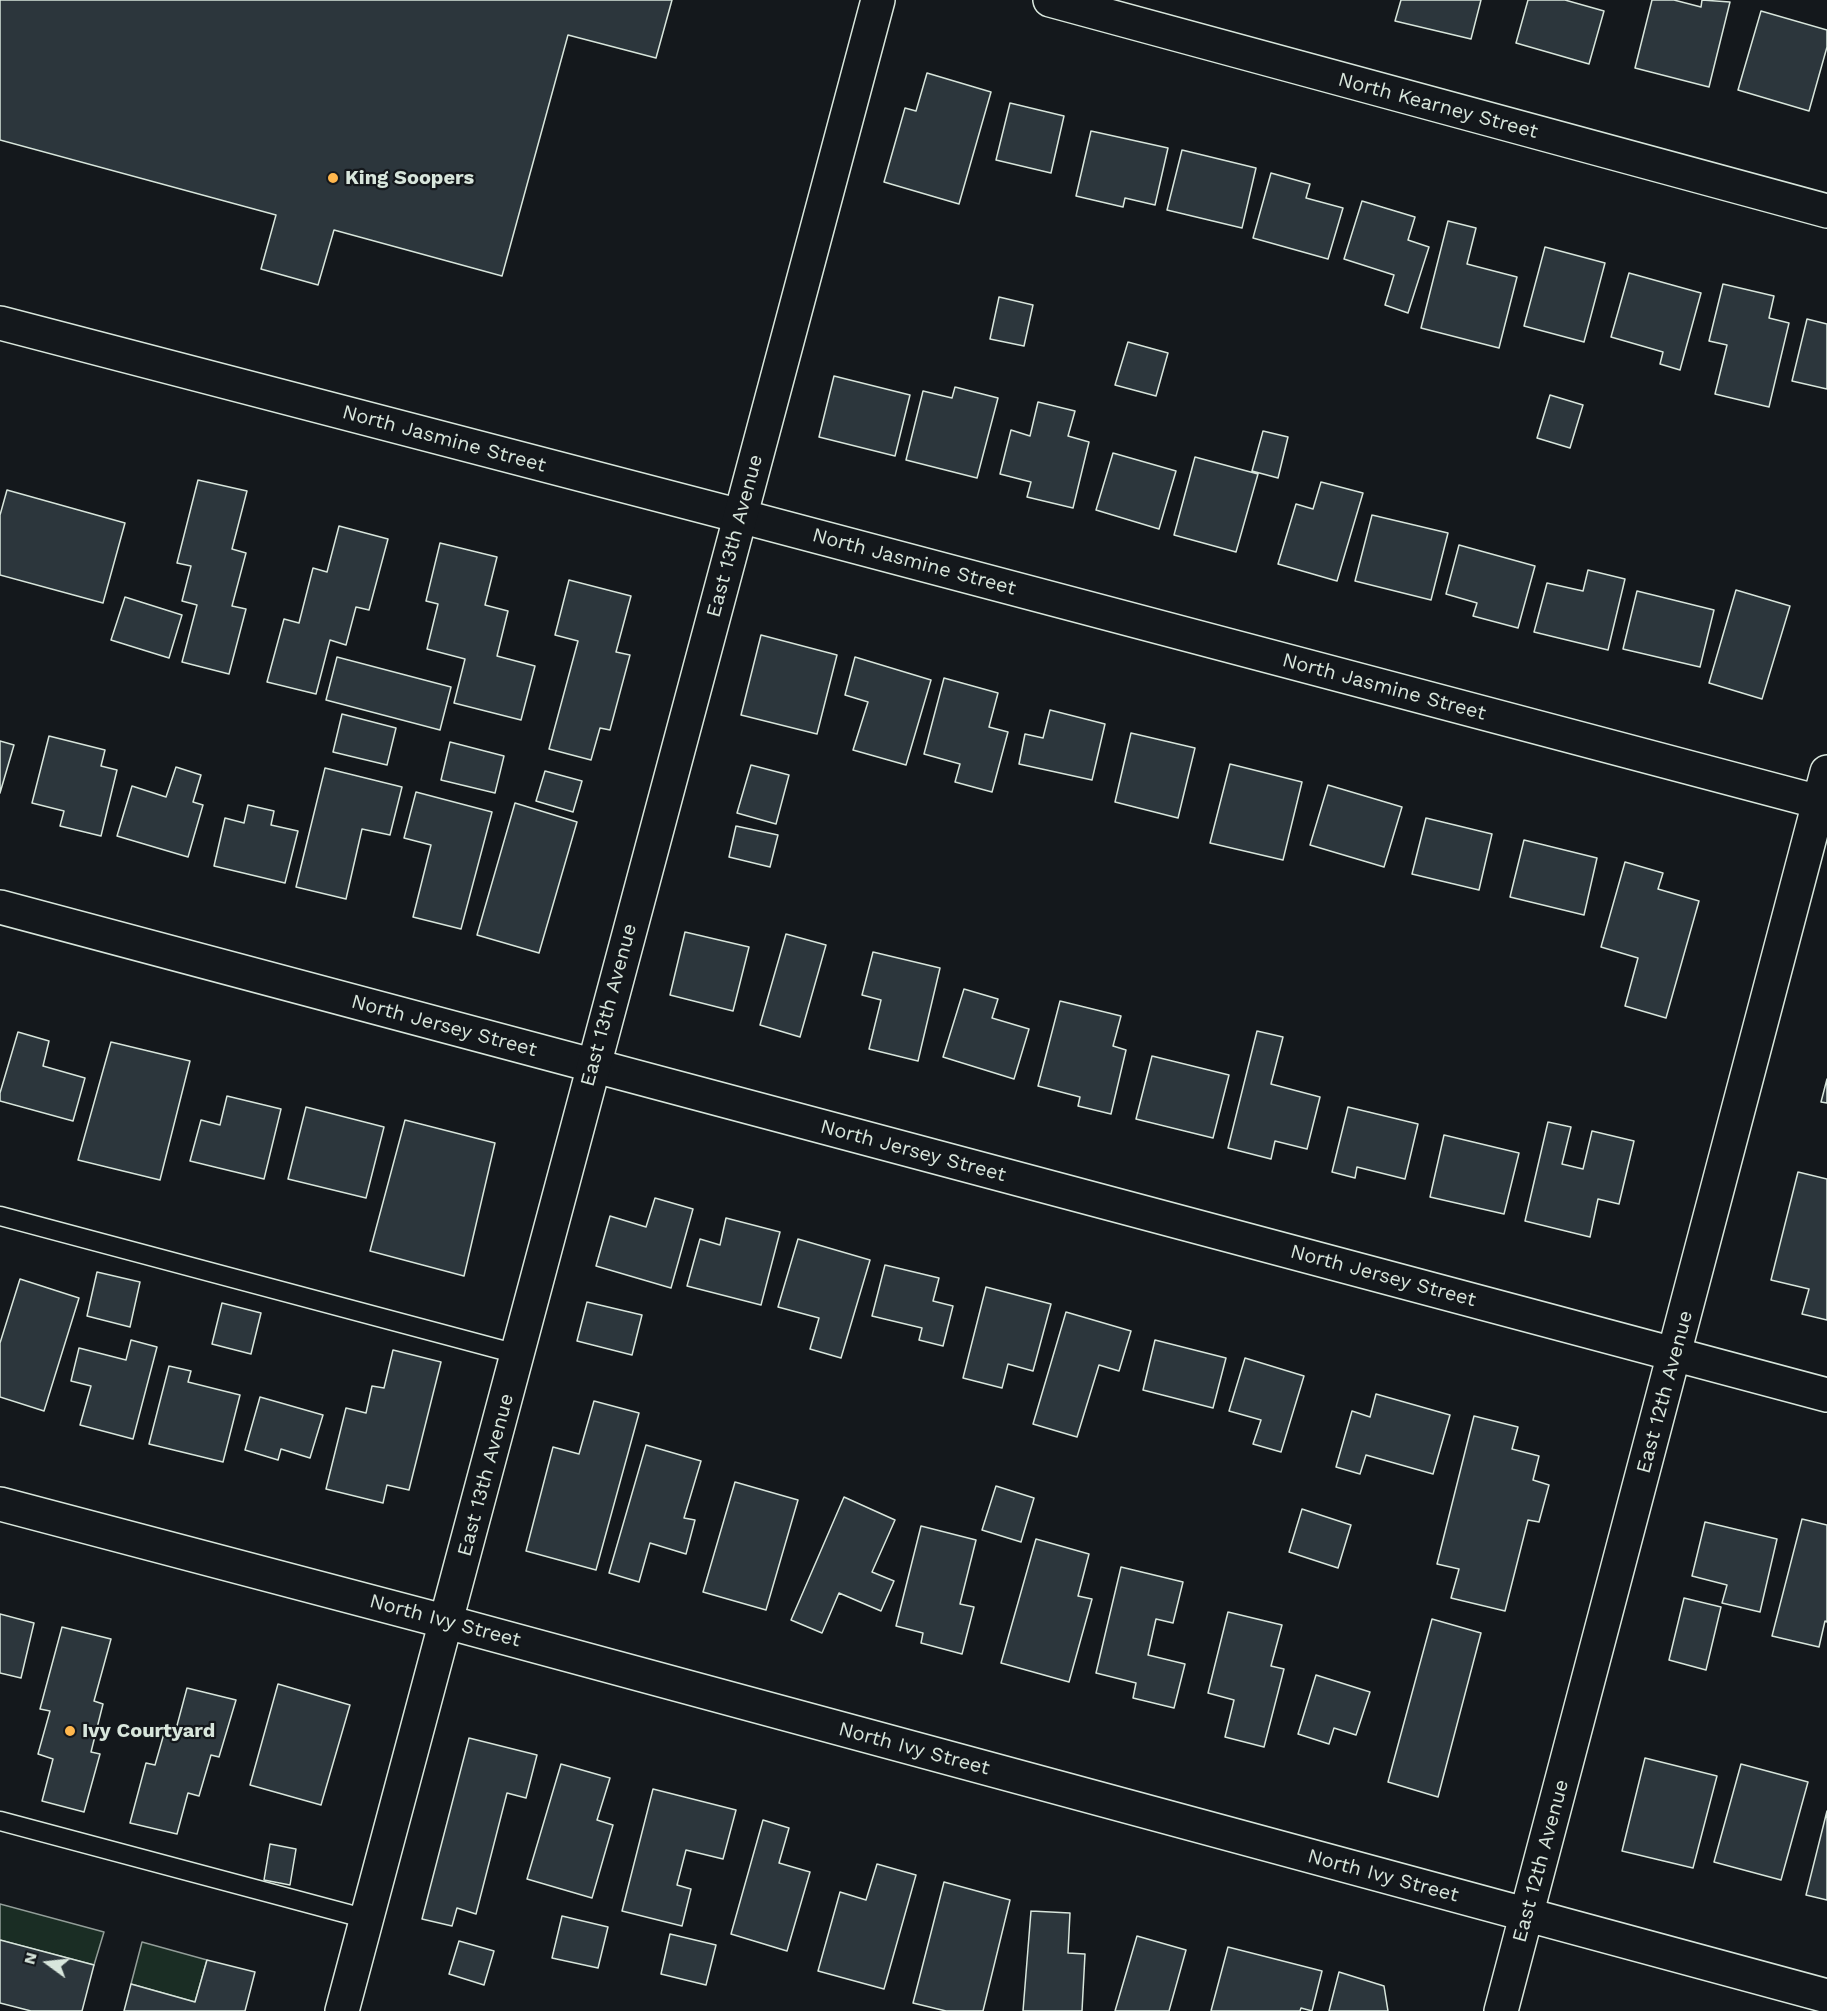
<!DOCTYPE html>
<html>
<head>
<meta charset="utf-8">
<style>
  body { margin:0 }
  #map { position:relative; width:1827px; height:2011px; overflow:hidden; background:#14181c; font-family:"Work Sans",sans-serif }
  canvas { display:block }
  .north { position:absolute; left:18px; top:1933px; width:60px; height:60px; -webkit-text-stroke:4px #14181c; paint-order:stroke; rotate:285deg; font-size:16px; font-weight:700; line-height:24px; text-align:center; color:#d8e6dc }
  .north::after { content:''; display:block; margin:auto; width:21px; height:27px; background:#d8e6dc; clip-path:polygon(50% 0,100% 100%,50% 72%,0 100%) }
</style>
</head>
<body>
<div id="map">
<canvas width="1827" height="2011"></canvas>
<div class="north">N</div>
</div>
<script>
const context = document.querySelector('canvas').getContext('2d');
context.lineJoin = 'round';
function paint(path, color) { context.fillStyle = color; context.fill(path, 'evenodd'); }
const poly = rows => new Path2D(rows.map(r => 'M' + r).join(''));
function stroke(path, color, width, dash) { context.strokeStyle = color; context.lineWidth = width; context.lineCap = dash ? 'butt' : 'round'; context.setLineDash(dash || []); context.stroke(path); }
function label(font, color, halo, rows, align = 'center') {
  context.font = font + ' "Work Sans",sans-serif'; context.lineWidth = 4.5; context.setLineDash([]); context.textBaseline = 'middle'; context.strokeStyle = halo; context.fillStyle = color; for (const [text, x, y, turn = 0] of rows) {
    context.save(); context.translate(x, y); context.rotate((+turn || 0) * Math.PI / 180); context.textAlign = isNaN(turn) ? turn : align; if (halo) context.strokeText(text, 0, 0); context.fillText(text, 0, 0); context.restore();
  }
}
const green = poly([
  [0,1904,104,1932,94,1965,0,1940,0,1904],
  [142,1942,207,1960,195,2002,131,1984,142,1942]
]);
paint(green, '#1a2d24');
stroke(green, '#939e99', 1.5);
const building = poly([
  [0,0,672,0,656,58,568,35,502,276,334,230,318,285,261,269,276,215,0,140,0,0],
  [1401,0,1481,0,1471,39,1395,21,1401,0],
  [1528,0,1565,0,1604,11,1589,64,1516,43,1528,0],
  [1652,0,1674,0,1701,7,1702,0,1730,2,1709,87,1635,68,1652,0],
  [1761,11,1827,30,1827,47,1809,111,1738,90,1761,11],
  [927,73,991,92,959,204,884,182,905,108,916,111,927,73],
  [1010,103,1064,116,1051,173,996,160,1010,103],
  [1091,131,1168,148,1155,205,1125,198,1123,207,1076,196,1091,131],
  [1182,150,1256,168,1242,228,1167,210,1182,150],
  [1271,173,1310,184,1306,198,1343,208,1328,259,1253,238,1271,173],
  [1362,201,1415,217,1408,240,1429,247,1408,313,1385,305,1394,275,1344,259,1362,201],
  [1448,221,1476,228,1467,264,1517,277,1499,348,1421,328,1448,221],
  [1545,247,1605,263,1584,342,1524,326,1545,247],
  [1629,273,1701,293,1680,370,1660,364,1663,352,1611,337,1629,273],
  [1723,284,1774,296,1769,318,1789,323,1769,407,1715,394,1727,345,1709,341,1723,284],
  [999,297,1033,305,1024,346,990,339,999,297],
  [1807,319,1827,324,1827,389,1792,381,1807,319],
  [1128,342,1168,353,1156,396,1115,385,1128,342],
  [834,376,910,395,895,456,819,437,834,376],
  [955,387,998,398,977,478,906,460,923,391,952,398,955,387],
  [1550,395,1583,405,1570,448,1537,438,1550,395],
  [1038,402,1075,411,1068,436,1089,442,1073,508,1027,497,1031,482,1000,474,1011,430,1030,436,1038,402],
  [1263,431,1288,437,1278,478,1252,471,1263,431],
  [1113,453,1176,471,1159,529,1096,510,1113,453],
  [1195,457,1258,474,1236,552,1174,535,1195,457],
  [198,480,247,491,232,549,246,553,232,606,246,609,229,674,182,662,197,605,182,601,191,566,177,563,198,480],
  [1321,482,1363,493,1337,581,1278,564,1296,504,1313,509,1321,482],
  [7,490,125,523,103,603,0,575,0,515,7,490],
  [1372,515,1448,533,1431,600,1355,581,1372,515],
  [339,526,388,539,369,610,356,607,346,645,330,640,316,694,267,682,284,619,299,623,313,568,327,572,339,526],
  [440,543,497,557,485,605,508,611,497,656,535,666,521,720,454,703,465,659,427,649,438,604,426,601,440,543],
  [1459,545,1535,566,1518,628,1473,616,1477,603,1446,594,1459,545],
  [1588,570,1625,579,1608,650,1534,632,1547,583,1583,591,1588,570],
  [569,580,631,596,616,652,630,655,610,730,600,728,591,760,549,749,578,641,555,635,569,580],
  [1736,590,1790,606,1762,699,1709,683,1736,590],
  [1637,591,1714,610,1700,667,1623,649,1637,591],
  [125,597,182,615,169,658,111,640,125,597],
  [761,635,837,655,817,734,741,715,761,635],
  [337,657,451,687,440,730,326,700,337,657],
  [855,657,931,680,906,765,853,750,868,702,845,695,855,657],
  [944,678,998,693,989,727,1008,732,992,792,955,782,960,764,924,754,944,678],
  [1050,710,1105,724,1092,780,1019,764,1025,734,1043,738,1050,710],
  [342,714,396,728,387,765,333,752,342,714],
  [1131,733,1195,748,1178,818,1115,802,1131,733],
  [49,736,105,750,101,766,117,770,101,836,60,826,64,811,32,803,49,736],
  [0,741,14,745,0,793,0,741],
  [450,742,504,756,495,793,441,780,450,742],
  [1230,764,1302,782,1283,860,1210,843,1230,764],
  [751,765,789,775,776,824,737,813,751,765],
  [176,767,201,775,193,802,203,805,188,857,117,836,132,786,166,797,176,767],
  [325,768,402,787,390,835,362,829,346,899,296,887,325,768],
  [545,771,582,781,573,812,536,801,545,771],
  [1328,785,1402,807,1384,867,1310,845,1328,785],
  [416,792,492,812,461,929,413,917,431,845,404,838,416,792],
  [515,803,577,822,539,953,477,935,515,803],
  [248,805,274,811,271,825,298,831,285,883,214,866,225,818,244,823,248,805],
  [1426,818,1492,834,1479,890,1412,874,1426,818],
  [736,826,778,835,770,867,729,857,736,826],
  [1524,840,1597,858,1584,915,1510,897,1524,840],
  [1625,862,1663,873,1658,889,1699,901,1666,1018,1625,1006,1638,958,1601,947,1625,862],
  [685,932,749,947,733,1011,670,995,685,932],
  [786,934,826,945,800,1037,760,1025,786,934],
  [873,952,940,968,918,1061,869,1049,881,1000,862,995,873,952],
  [964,989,998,999,992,1018,1029,1029,1014,1079,943,1057,964,989],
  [1060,1001,1121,1016,1113,1046,1126,1050,1111,1114,1078,1106,1080,1097,1038,1086,1060,1001],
  [1257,1031,1283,1037,1271,1084,1320,1097,1307,1149,1275,1141,1271,1159,1228,1148,1257,1031],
  [18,1032,49,1041,43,1066,85,1078,73,1121,0,1101,0,1093,18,1032],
  [111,1042,190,1061,160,1180,78,1160,111,1042],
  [1152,1056,1229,1075,1213,1138,1136,1119,1152,1056],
  [1827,1079,1827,1103,1821,1102,1827,1079],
  [227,1096,281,1109,264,1179,190,1161,201,1120,220,1125,227,1096],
  [306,1107,384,1127,366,1198,288,1179,306,1107],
  [1348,1107,1418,1124,1405,1179,1357,1167,1355,1178,1332,1172,1348,1107],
  [405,1120,495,1143,464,1276,370,1251,405,1120],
  [1548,1122,1571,1127,1562,1164,1583,1169,1592,1131,1634,1141,1619,1204,1598,1199,1590,1237,1525,1221,1548,1122],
  [1444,1135,1519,1153,1504,1214,1430,1197,1444,1135],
  [1798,1172,1827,1179,1827,1320,1802,1314,1809,1289,1771,1280,1798,1172],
  [655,1198,693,1209,671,1288,596,1266,610,1216,646,1227,655,1198],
  [726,1218,780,1232,761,1305,687,1286,700,1239,720,1245,726,1218],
  [798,1239,870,1260,841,1358,810,1349,819,1318,778,1307,798,1239],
  [885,1265,939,1278,933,1301,953,1306,943,1346,919,1340,922,1328,872,1316,885,1265],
  [97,1272,140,1282,130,1327,87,1316,97,1272],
  [20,1279,79,1298,44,1411,0,1397,0,1343,20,1279],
  [986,1287,1051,1304,1033,1371,1008,1364,1002,1388,963,1378,986,1287],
  [587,1302,642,1315,632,1355,577,1341,587,1302],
  [222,1303,261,1313,251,1354,212,1344,222,1303],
  [1066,1312,1131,1331,1119,1371,1099,1365,1077,1437,1033,1424,1066,1312],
  [131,1340,157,1347,133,1439,80,1425,91,1386,71,1381,79,1348,126,1360,131,1340],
  [1155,1340,1226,1358,1213,1408,1143,1390,1155,1340],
  [393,1350,441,1362,409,1490,387,1485,383,1503,326,1489,346,1408,366,1413,372,1386,384,1388,393,1350],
  [1245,1358,1304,1376,1281,1452,1253,1444,1261,1420,1229,1411,1245,1358],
  [169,1366,191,1371,188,1382,240,1395,223,1462,149,1444,169,1366],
  [1376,1394,1450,1415,1433,1474,1366,1455,1360,1474,1336,1467,1352,1411,1370,1417,1376,1394],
  [260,1397,323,1415,310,1458,281,1449,278,1460,245,1450,260,1397],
  [594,1401,639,1413,596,1570,526,1551,553,1447,579,1454,594,1401],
  [1474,1416,1518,1427,1512,1449,1539,1456,1533,1480,1549,1485,1539,1522,1528,1520,1505,1611,1451,1598,1459,1569,1437,1564,1474,1416],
  [646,1445,701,1461,684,1518,695,1520,686,1554,650,1543,639,1582,609,1573,646,1445],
  [735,1482,798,1500,766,1610,703,1592,735,1482],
  [996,1486,1034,1498,1021,1542,982,1530,996,1486],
  [844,1497,895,1520,872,1572,894,1581,881,1611,839,1593,822,1633,791,1620,844,1497],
  [1302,1509,1351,1525,1338,1568,1289,1552,1302,1509],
  [1802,1519,1827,1525,1827,1622,1825,1621,1819,1647,1772,1636,1802,1519],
  [1705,1522,1777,1539,1760,1612,1722,1603,1727,1585,1692,1576,1705,1522],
  [921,1526,976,1540,960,1604,974,1607,962,1654,921,1643,923,1633,896,1626,921,1526],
  [1036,1539,1089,1554,1078,1596,1092,1599,1069,1682,1001,1663,1036,1539],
  [1121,1567,1183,1582,1173,1623,1156,1619,1148,1655,1185,1664,1174,1708,1133,1698,1136,1683,1096,1673,1121,1567],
  [1684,1598,1721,1607,1706,1670,1669,1660,1684,1598],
  [1228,1612,1282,1625,1271,1666,1284,1669,1264,1747,1225,1737,1234,1700,1208,1693,1228,1612],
  [0,1614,34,1623,21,1678,0,1673,0,1614],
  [1432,1619,1481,1633,1438,1797,1388,1782,1432,1619],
  [62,1627,111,1639,94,1701,103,1704,91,1752,100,1754,84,1812,42,1801,53,1759,38,1754,50,1711,40,1709,62,1627],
  [1316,1675,1370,1692,1356,1735,1334,1728,1329,1744,1298,1734,1316,1675],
  [278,1684,350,1705,321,1805,250,1785,278,1684],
  [187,1688,236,1700,219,1757,211,1755,199,1796,188,1793,177,1834,130,1823,146,1763,155,1765,165,1730,175,1733,187,1688],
  [469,1738,537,1755,526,1798,507,1793,476,1914,457,1908,452,1926,422,1919,469,1738],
  [1645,1758,1717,1776,1693,1868,1622,1851,1645,1758],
  [561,1764,610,1778,597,1820,613,1825,592,1898,527,1879,561,1764],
  [1741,1764,1808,1782,1781,1880,1714,1862,1741,1764],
  [653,1789,736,1810,723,1859,686,1850,677,1885,691,1889,682,1926,622,1911,653,1789],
  [1827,1811,1827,1900,1806,1895,1827,1811],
  [763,1820,789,1828,779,1863,810,1872,787,1951,731,1934,763,1820],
  [270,1844,296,1849,290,1885,264,1880,270,1844],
  [877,1864,916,1875,884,1989,818,1971,840,1892,866,1900,877,1864],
  [944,1882,1010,1900,983,2011,946,2011,913,2003,944,1882],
  [1031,1911,1070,1913,1068,1953,1085,1954,1082,2011,1023,2011,1031,1911],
  [562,1916,608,1927,598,1968,552,1958,562,1916],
  [670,1934,716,1945,706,1985,661,1974,670,1934],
  [1137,1936,1186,1950,1169,2011,1115,2011,1137,1936],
  [0,1940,94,1965,82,2011,31,2011,0,2003,0,1940],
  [459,1941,494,1951,484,1985,449,1974,459,1941],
  [1228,1947,1322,1971,1312,2011,1301,2008,1300,2011,1211,2011,1228,1947],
  [207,1960,255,1972,245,2011,124,2011,131,1984,195,2002,207,1960],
  [1339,1972,1384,1986,1388,2011,1329,2011,1339,1972]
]);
paint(building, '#2c363c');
stroke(building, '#d8e6dc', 1.5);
const service = poly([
  [0,1216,517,1354],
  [0,1821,367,1919]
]);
const minor = poly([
  [1050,0,1827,211],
  [0,323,740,516,1827,804],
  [0,907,1827,1395],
  [0,1504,447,1622,1827,1996],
  [1501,2011,1827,772]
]);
const secondary = poly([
  [342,2011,878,0]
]);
stroke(service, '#d8e6dc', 21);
stroke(minor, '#d8e6dc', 36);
stroke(secondary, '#d8e6dc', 36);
stroke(service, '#14181c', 18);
stroke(minor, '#14181c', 33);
stroke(secondary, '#14181c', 33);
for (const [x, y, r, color] of [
  [333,178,6,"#ffb74d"],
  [70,1731,6,"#ffb74d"]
]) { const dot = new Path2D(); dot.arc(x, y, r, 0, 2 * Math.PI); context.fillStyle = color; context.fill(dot); stroke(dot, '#14181c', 2); }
label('20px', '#d8e6dc', '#14181c', [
  ["North Kearney Street",1438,106,15],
  ["North Jasmine Street",444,439,15],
  ["East 13th Avenue",735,536,-75],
  ["North Jasmine Street",914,562,15],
  ["North Jasmine Street",1384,687,15],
  ["East 13th Avenue",609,1005,-75],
  ["North Jersey Street",444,1026,15],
  ["North Jersey Street",913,1151,15],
  ["North Jersey Street",1383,1276,15],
  ["East 12th Avenue",1665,1392,-75],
  ["East 13th Avenue",486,1475,-75],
  ["North Ivy Street",445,1621,15],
  ["North Ivy Street",914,1749,15],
  ["East 12th Avenue",1541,1861,-75],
  ["North Ivy Street",1383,1876,15]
]);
label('bold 20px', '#d8e6dc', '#14181c', [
  ["King Soopers",345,178],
  ["Ivy Courtyard",82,1731]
], 'left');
</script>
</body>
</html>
